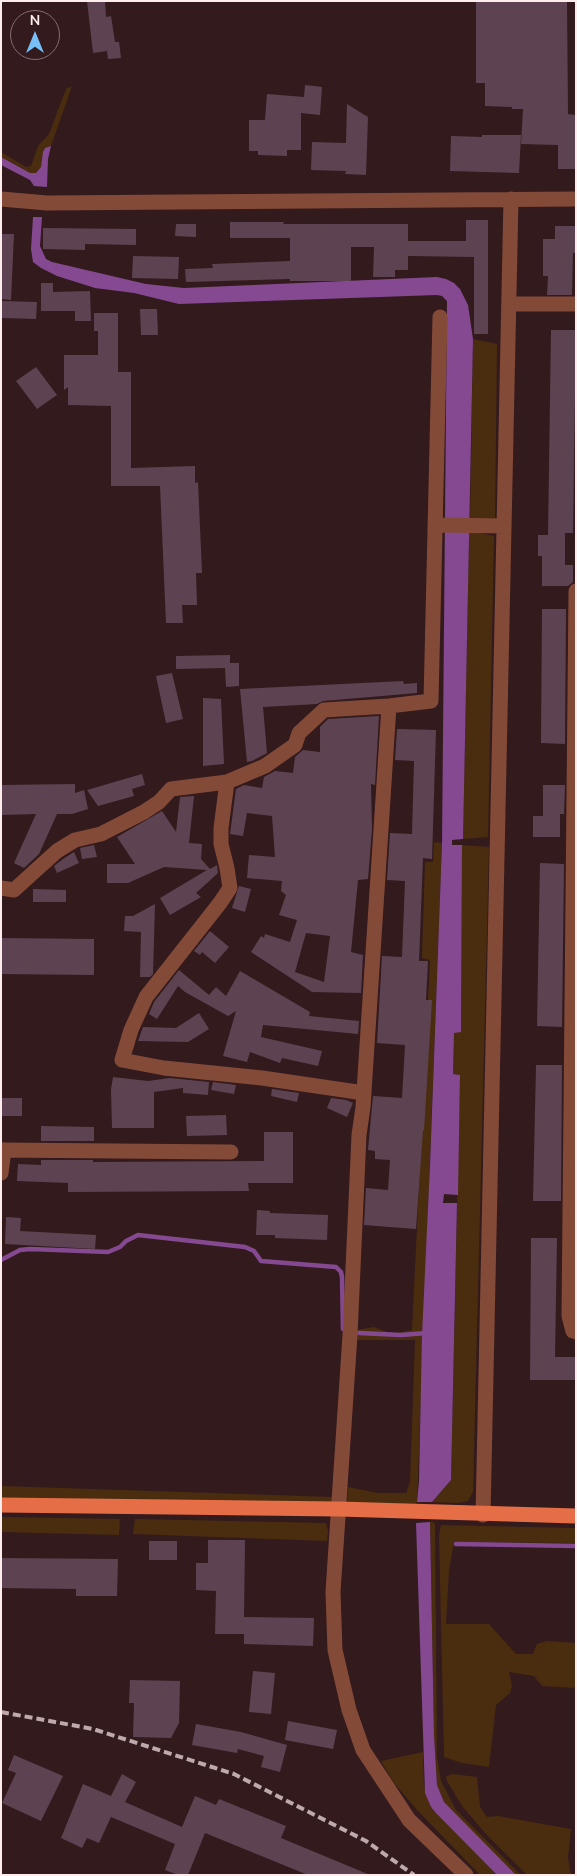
<!DOCTYPE html>
<html>
<head>
<meta charset="utf-8">
<style>
  body { margin:0 }
  #map { position:relative; width:577px; height:1876px; overflow:hidden; background:#331a1d; font-family:"Nunito Sans",sans-serif }
  canvas { display:block }
  .frame { position:absolute; inset:0; border:2px solid #ffedee; pointer-events:none }
  .north { position:absolute; left:10px; top:10px; width:50px; height:50px; box-sizing:border-box; background:#331a1d; border:1px solid #856e71; border-radius:50%; rotate:0deg; font-size:14px; font-weight:700; line-height:20px; text-align:center; color:#ffedee }
  .north::after { content:''; display:block; margin:auto; width:18px; height:22px; background:#77c0f7; clip-path:polygon(50% 0,100% 100%,50% 72%,0 100%) }
</style>
</head>
<body>
<div id="map">
<canvas width="577" height="1876"></canvas>
<div class="frame"></div>
<div class="north">N</div>
</div>
<script>
const context = document.querySelector('canvas').getContext('2d');
context.lineJoin = 'round';
function paint(path, color) { context.fillStyle = color; context.fill(path, 'evenodd'); }
const poly = rows => new Path2D(rows.map(r => 'M' + r).join(''));
function stroke(path, color, width, dash) { context.strokeStyle = color; context.lineWidth = width; context.lineCap = dash ? 'butt' : 'round'; context.setLineDash(dash || []); context.stroke(path); }
paint(poly([
  [72,86,51,146,45,148,41,167,36,173,30,173,1,157,1,152,26,167,31,166,38,146,49,134,66,89],
  [473,339,497,344,495,521,470,522],
  [469,531,494,536,488,837,463,839],
  [434,842,442,843,417,1502,414,1507,347,1505,348,1487,378,1493,406,1493,410,1482,415,1340,357,1340,357,1330,374,1327,387,1332,397,1333,412,1330,430,960,422,958,425,862,433,862],
  [462,845,489,847,473,1492,468,1501,458,1503,432,1502,451,1480,460,1075,453,1074,454,1032,461,1032],
  [1,1486,333,1497,333,1505,1,1499],
  [1,1517,120,1519,119,1535,1,1532],
  [135,1519,326,1523,328,1531,327,1541,133,1534],
  [430,1522,433,1522,435,1524,437,1757,441,1781,456,1810,521,1875,516,1875,453,1813,444,1802,437,1785,434,1735],
  [441,1525,576,1528,576,1543,454,1542,449,1570,446,1624,489,1624,516,1654,533,1654,537,1644,547,1641,576,1643,576,1688,542,1686,534,1676,509,1672,512,1686,510,1693,496,1705,489,1767,462,1763,444,1757,439,1535],
  [423,1752,424,1786,431,1807,497,1875,480,1875,418,1811,394,1783,381,1761],
  [453,1774,477,1777,480,1807,487,1817,498,1816,571,1829,568,1858,571,1875,527,1875,485,1833,462,1806,447,1781,446,1776]
]), '#4a2d0f');
paint(poly([
  [51,146,48,159,47,187,34,186,30,180,1,165,1,157,30,173,36,173,41,167,43,152,45,148],
  [33,217,42,217,40,246,46,259,52,262,146,284,184,288,437,277,446,279,454,283,460,289,468,305,473,339,463,839,452,840,452,845,462,845,461,1032,454,1033,453,1074,460,1075,458,1195,444,1194,443,1203,457,1203,451,1480,432,1502,417,1502,419,1481,422,1335,430,1165,442,843,447,301,442,296,437,295,179,304,134,293,95,288,57,276,41,268,33,262,31,249],
  [430,1522,434,1735,437,1785,444,1802,516,1875,497,1875,436,1813,431,1807,425,1793,416,1523]
]), '#844991');
stroke(poly([
  [1,1260,20,1250,30,1249,108,1252,120,1247,126,1241,138,1235,245,1247,254,1251,261,1261,336,1267,341,1272,342,1277,343,1329],
  [359,1333,401,1335,427,1333],
  [456,1544,576,1546]
]), '#844991', 4.5);
paint(poly([
  [87,1,105,1,106,17,111,16,115,42,119,42,121,58,108,59,107,51,93,53],
  [476,1,567,1,568,114,576,115,576,169,558,169,558,145,521,144,523,109,512,109,512,107,485,106,485,83,476,83],
  [305,85,322,87,320,115,301,113,301,150,287,150,287,156,258,155,258,151,249,151,249,120,265,120,267,94,304,97],
  [347,104,368,117,366,175,345,174,346,171,311,170,312,142,346,143],
  [482,135,521,135,519,173,450,171,451,136,482,137],
  [466,220,488,220,488,334,474,334,474,257,408,256,408,270,395,270,395,277,373,277,374,247,351,247,351,281,290,281,290,279,186,282,185,269,213,268,212,264,290,261,290,238,230,238,230,222,284,222,283,224,408,224,408,241,466,241],
  [176,224,196,224,196,237,175,236],
  [555,226,576,226,576,253,573,253,572,295,547,295,548,276,543,276,543,239,555,239],
  [43,228,136,229,136,245,85,244,85,250,43,249],
  [1,234,14,234,11,300,1,299],
  [133,256,179,257,178,279,132,278],
  [41,283,53,283,53,292,90,291,91,321,75,321,75,311,41,311],
  [1,301,37,302,36,319,1,318],
  [140,309,157,309,158,335,141,335],
  [94,313,118,313,118,372,131,372,131,468,195,466,195,483,198,482,202,573,196,573,197,605,182,605,183,623,166,623,160,486,111,486,111,406,68,405,68,387,64,390,64,355,98,355,98,331,94,331],
  [551,330,576,330,573,533,565,533,565,565,573,565,573,582,568,586,542,586,542,556,538,556,538,535,548,535],
  [36,367,57,395,37,409,16,381],
  [542,609,566,609,565,744,541,743],
  [230,655,230,663,239,663,239,686,226,687,225,668,176,669,176,656],
  [172,673,183,719,166,723,156,676],
  [403,681,404,684,417,683,417,693,323,701,317,704,263,707,267,753,252,761,247,762,240,689],
  [203,698,221,699,224,764,203,766],
  [379,716,375,785,371,784,372,829,368,879,358,880,351,952,363,955,361,993,312,992,251,952,261,936,264,938,265,934,290,942,297,920,279,915,286,895,281,891,282,881,247,878,249,855,275,857,272,816,247,813,243,836,230,834,236,789,244,785,262,788,264,777,275,771,293,773,295,757,303,750,320,752,320,727,328,719],
  [306,933,330,936,324,982,295,972],
  [397,729,436,730,432,859,423,858,419,961,428,961,426,1000,432,1000,424,1130,423,1130,416,1229,364,1225,366,1188,388,1190,390,1160,375,1159,375,1151,368,1150,373,1096,402,1098,405,1045,377,1043,382,956,402,957,405,881,387,880,390,833,412,834,414,761,395,760],
  [142,774,145,785,132,789,134,796,98,806,87,790],
  [75,784,75,793,84,790,88,809,72,814,57,814,39,854,24,868,14,863,36,814,1,815,1,785],
  [543,785,565,785,564,814,560,814,560,837,533,837,533,816,543,816],
  [194,796,189,843,202,844,201,859,210,869,217,865,218,873,196,893,201,897,170,915,160,898,207,870,164,867,128,883,107,883,107,864,135,864,117,837,162,811,176,832,180,797],
  [94,845,97,857,82,859,80,848],
  [74,852,79,863,57,873,54,866,63,859],
  [540,863,564,864,562,1027,537,1026],
  [239,886,251,889,245,912,232,908],
  [33,889,66,890,66,902,33,902],
  [155,904,153,974,150,977,140,977,141,932,124,931,125,916,133,916],
  [210,931,229,947,215,963,202,952,200,955,194,951],
  [1,938,94,939,94,975,1,974],
  [179,970,209,995,216,987,226,996,240,971,310,1012,309,1016,359,1021,358,1034,263,1025,261,1037,322,1051,318,1066,282,1058,280,1063,250,1052,247,1062,223,1056,236,1011,228,1016,185,992,178,986,157,1019,149,1014,154,1002],
  [199,1013,209,1029,188,1042,138,1041,143,1027,176,1028],
  [536,1065,562,1065,561,1201,533,1201],
  [113,1077,148,1081,170,1078,209,1082,208,1095,183,1093,183,1088,154,1092,154,1128,112,1128,111,1089],
  [213,1082,236,1085,234,1094,211,1090],
  [272,1089,299,1093,297,1102,271,1096],
  [2,1098,22,1098,22,1116,2,1116],
  [331,1098,346,1100,353,1103,347,1117,327,1108],
  [226,1115,227,1135,187,1136,186,1116],
  [41,1126,94,1127,94,1141,41,1141],
  [264,1132,293,1132,293,1183,248,1183,249,1191,68,1192,68,1183,17,1181,18,1164,41,1165,41,1160,93,1160,93,1162,264,1161],
  [257,1210,270,1211,270,1213,328,1215,327,1240,275,1238,275,1235,256,1235],
  [6,1217,21,1218,20,1231,96,1235,95,1249,5,1244],
  [531,1238,557,1238,555,1357,576,1357,576,1380,530,1380],
  [208,1540,245,1540,244,1617,314,1618,313,1646,244,1644,244,1634,215,1634,216,1591,196,1590,196,1563,208,1563],
  [149,1541,177,1541,177,1560,149,1560],
  [1,1558,118,1559,117,1596,76,1596,76,1589,1,1588],
  [253,1671,275,1673,271,1714,249,1712],
  [130,1680,180,1681,179,1723,171,1738,133,1737,134,1703,129,1703],
  [288,1721,337,1730,333,1749,285,1740],
  [196,1724,241,1732,287,1745,280,1772,261,1767,264,1756,238,1749,237,1753,192,1745],
  [14,1755,63,1776,41,1821,2,1803,16,1773,8,1770],
  [122,1774,136,1782,125,1802,182,1827,195,1796,216,1805,219,1799,286,1826,281,1838,370,1875,308,1875,205,1833,188,1875,178,1875,165,1870,175,1844,111,1817,99,1843,87,1838,82,1848,61,1838,83,1784,111,1796]
]), '#5d4351');
stroke(poly([
  [1,199,47,203,576,199],
  [510,304,576,304],
  [436,525,504,526],
  [576,591,569,1316,573,1331,576,1332],
  [389,706,363,1107,359,1135,350,1335,333,1592,335,1650,349,1710,363,1750,409,1820,466,1875],
  [227,782,221,828,221,844,227,868,230,888,220,903,146,997,131,1030,122,1060,164,1068,262,1078,364,1093],
  [1,888,14,890,57,851,75,840,101,834,144,812,159,802,171,789,227,782,265,766,295,745,299,733,324,710,389,706,431,701,440,317],
  [1,1150,231,1152],
  [1,1173,4,1150],
  [483,1515,511,199]
]), '#844a38', 15);
stroke(poly([
  [1,1505,339,1509,576,1516]
]), '#e66e47', 15);
stroke(poly([
  [1,1712,93,1729,234,1774,366,1841,414,1875]
]), '#beaaac', 4, [8, 4]);
</script>
</body>
</html>
